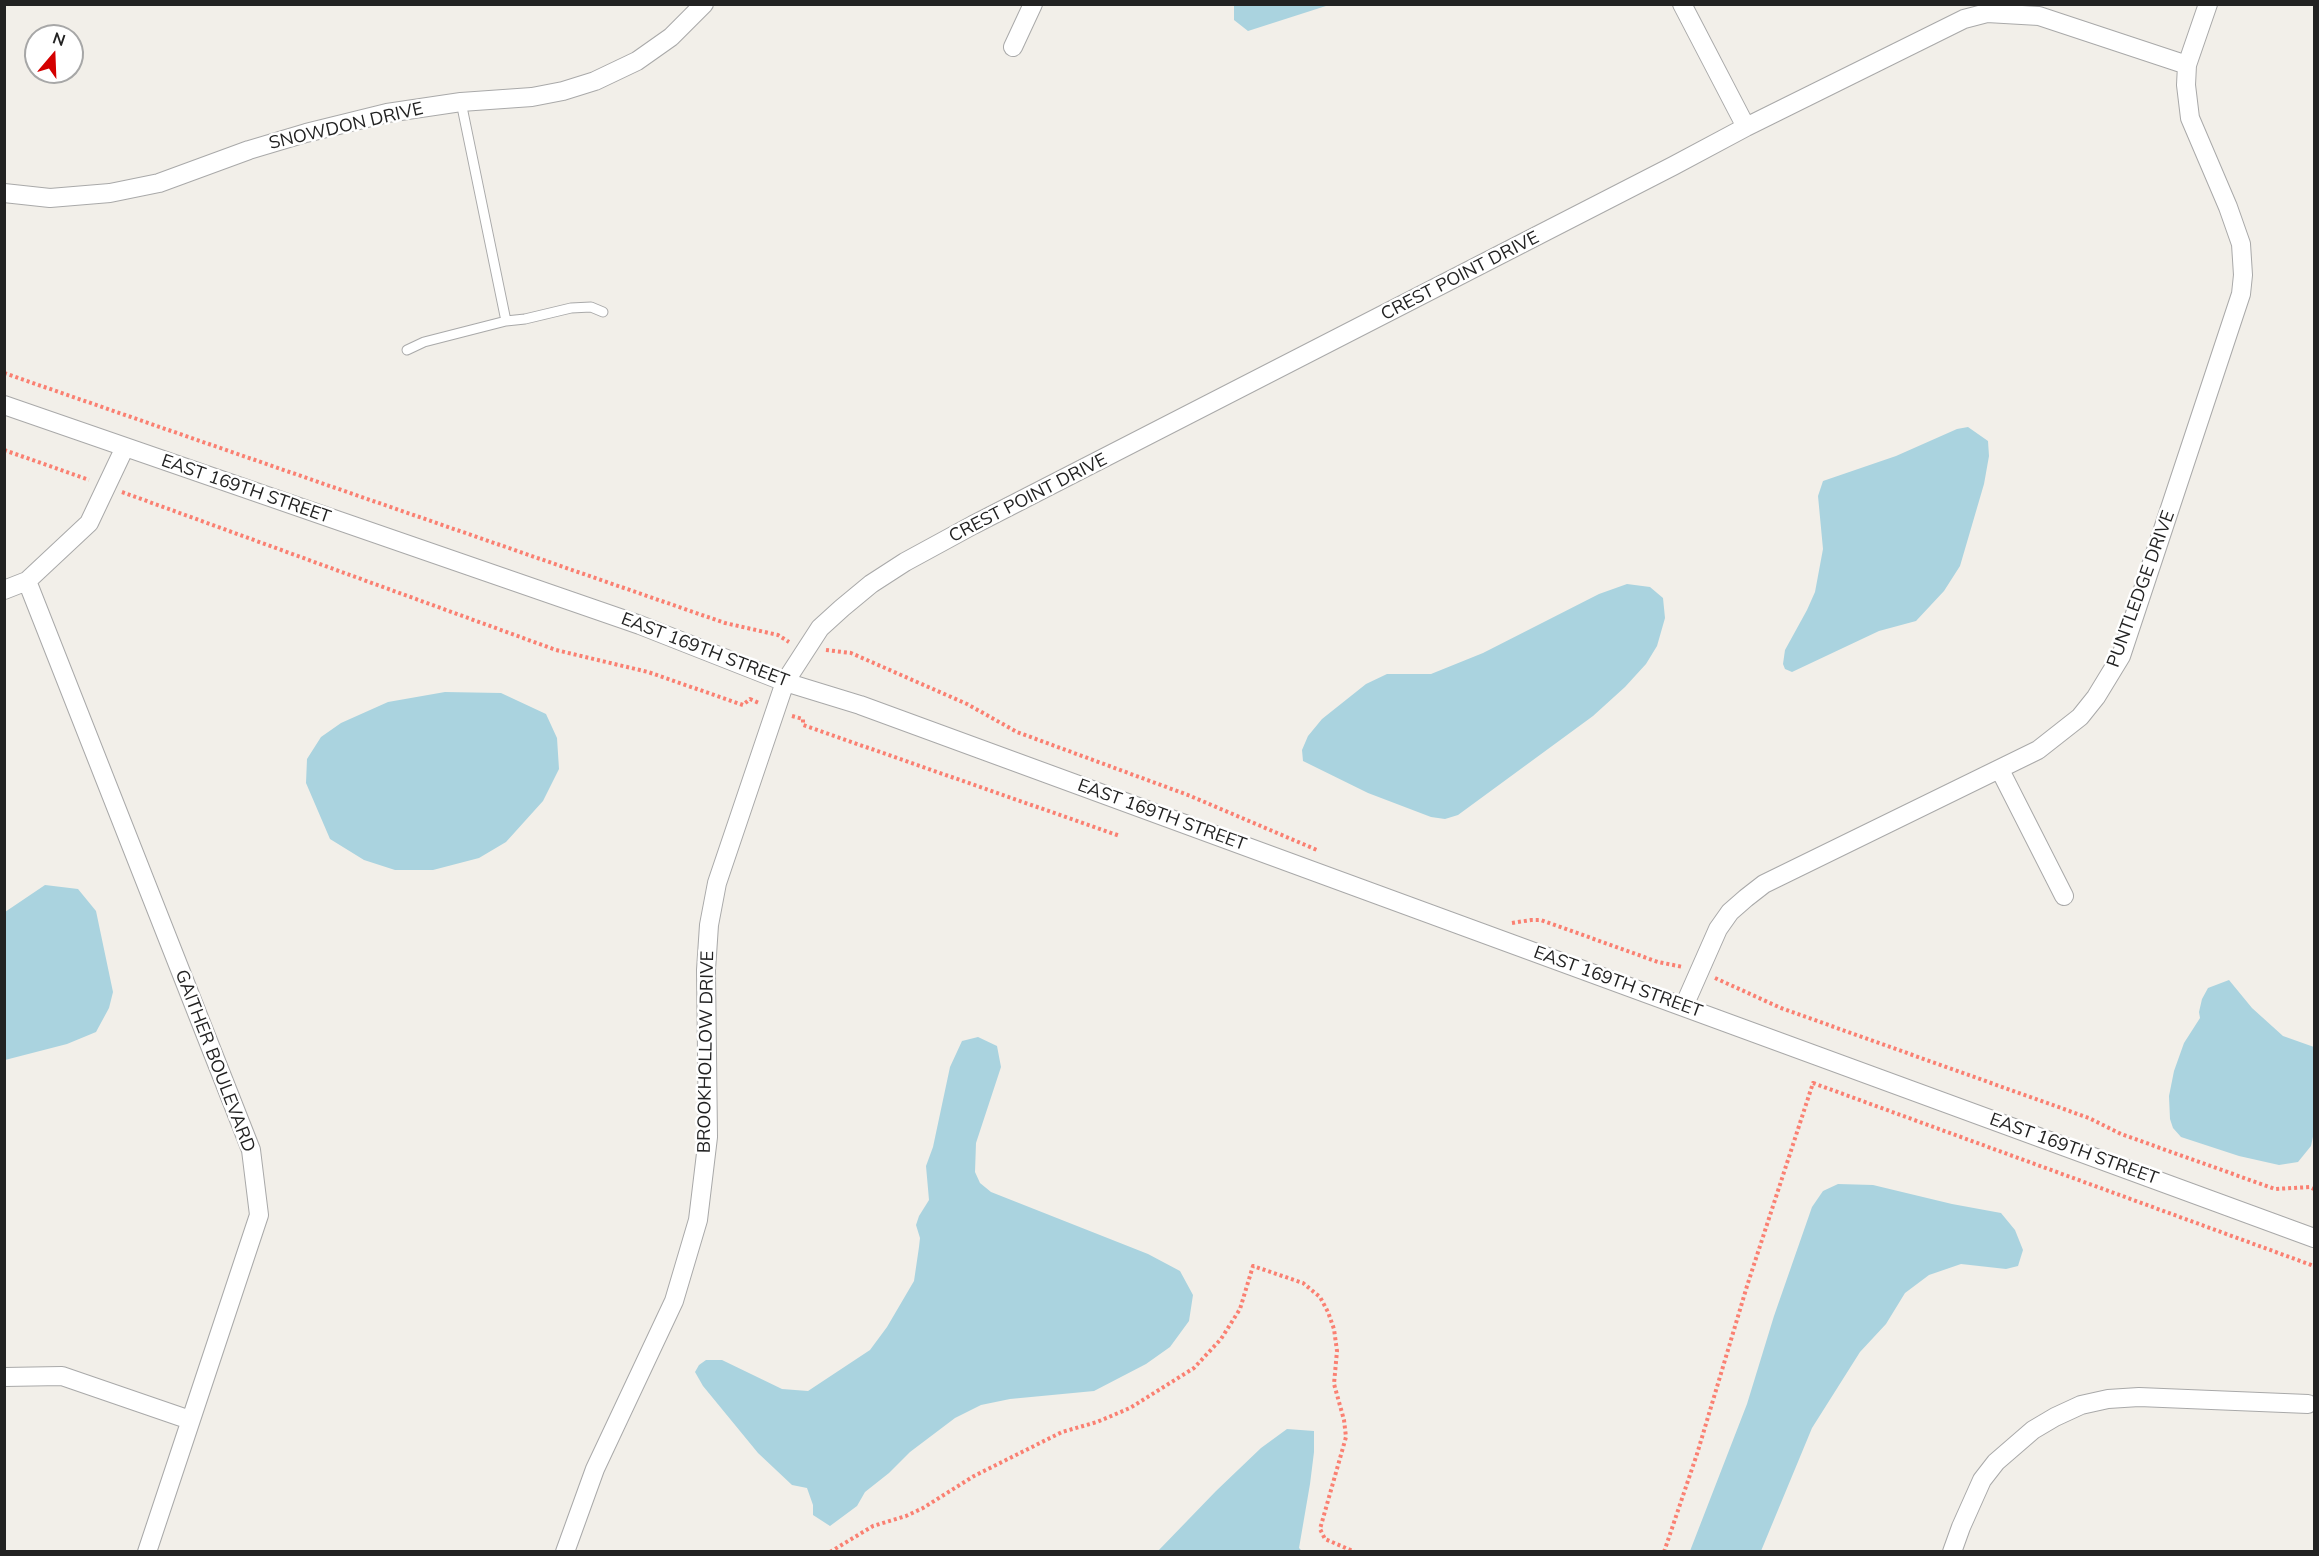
<!DOCTYPE html>
<html>
<head>
<meta charset="utf-8">
<style>
  body { margin:0 }
  #map { position:relative; width:2319px; height:1556px; overflow:hidden; background:#f2efe9; font-family:Mulish,sans-serif }
  canvas { display:block }
  .frame { position:absolute; inset:0; border:6px solid #222; pointer-events:none }
  .north { position:absolute; left:24px; top:24px; width:60px; height:60px; box-sizing:border-box; background:#fff; border:2px solid #a7a7a7; border-radius:50%; rotate:19deg; font-size:16px; font-weight:700; line-height:24px; text-align:center; color:#222 }
  .north::after { content:''; display:block; margin:auto; width:21px; height:27px; background:#d40000; clip-path:polygon(50% 0,100% 100%,50% 72%,0 100%) }
</style>
</head>
<body>
<div id="map">
<canvas width="2319" height="1556"></canvas>
<div class="frame"></div>
<div class="north">N</div>
</div>
<script>
const context = document.querySelector('canvas').getContext('2d');
context.lineJoin = 'round';
function paint(path, color) { context.fillStyle = color; context.fill(path, 'evenodd'); }
const poly = rows => new Path2D(rows.map(r => 'M' + r).join(''));
function stroke(path, color, width, dash) { context.strokeStyle = color; context.lineWidth = width; context.lineCap = dash ? 'butt' : 'round'; context.setLineDash(dash || []); context.stroke(path); }
function label(font, color, halo, rows, align = 'center') {
  context.font = font + ' Mulish,sans-serif'; context.lineWidth = 5; context.setLineDash([]); context.textBaseline = 'middle'; context.strokeStyle = halo; context.fillStyle = color; for (const [text, x, y, turn = 0] of rows) {
    context.save(); context.translate(x, y); context.rotate((+turn || 0) * Math.PI / 180); context.textAlign = isNaN(turn) ? turn : align; if (halo) context.strokeText(text, 0, 0); context.fillText(text, 0, 0); context.restore();
  }
}
paint(poly([
  [1234,5,1234,4,1329,5,1248,31,1234,20],
  [1968,427,1988,441,1989,456,1984,484,1960,566,1944,591,1916,621,1879,631,1792,672,1785,669,1783,664,1785,650,1807,610,1815,592,1823,549,1818,496,1823,481,1896,456,1957,429],
  [1627,584,1650,587,1663,598,1665,618,1657,646,1646,664,1625,687,1593,716,1458,815,1445,819,1431,817,1368,793,1303,761,1302,750,1308,736,1322,719,1366,684,1387,674,1431,674,1483,653,1599,594],
  [445,692,501,693,546,714,557,738,559,769,543,801,506,842,479,858,433,870,395,870,364,860,330,839,306,783,307,759,321,737,341,723,388,702],
  [45,885,78,889,96,911,113,992,109,1008,96,1032,67,1044,5,1060,5,912],
  [2229,980,2252,1008,2283,1036,2314,1047,2314,1132,2311,1146,2298,1162,2279,1165,2239,1156,2181,1137,2173,1128,2170,1119,2169,1096,2174,1071,2184,1043,2200,1018,2199,1012,2202,999,2208,988],
  [978,1037,997,1046,1001,1067,976,1143,975,1172,980,1183,991,1192,1148,1254,1180,1271,1193,1295,1189,1321,1170,1347,1146,1364,1094,1391,1010,1399,981,1405,955,1418,910,1452,889,1473,865,1492,857,1506,830,1526,813,1515,813,1505,807,1488,792,1485,758,1453,703,1386,695,1372,699,1365,706,1360,722,1360,782,1389,808,1391,870,1350,887,1327,914,1281,919,1247,920,1238,916,1225,919,1216,929,1200,926,1166,933,1147,950,1067,962,1041],
  [1838,1184,1873,1185,1952,1204,2001,1213,2015,1230,2023,1250,2018,1266,2006,1269,1961,1264,1929,1275,1905,1293,1886,1324,1860,1352,1812,1428,1761,1551,1690,1551,1747,1404,1774,1316,1812,1207,1823,1191],
  [1287,1429,1314,1431,1314,1452,1310,1484,1299,1548,1302,1551,1158,1551,1216,1491,1261,1448]
]), '#aad3df');
const lane = poly([
  [461,102,506,321,525,319,571,308,591,307,603,312],
  [407,350,424,342,506,321]
]);
const street = poly([
  [1682,4,1746,127],
  [1013,47,1033,4],
  [4,193,50,198,110,193,159,183,249,150,306,133,387,113,461,102,532,97,563,91,595,81,637,61,671,37,704,4],
  [4,405,640,625,785,682,860,705,2314,1238],
  [27,581,251,1150,259,1215,147,1552],
  [4,590,27,581,89,523,125,447],
  [2000,770,2064,896],
  [1684,1006,1718,929,1730,912,1746,898,1764,884,2038,750,2080,717,2096,697,2121,656,2241,294,2243,275,2241,244,2228,207,2190,118,2186,85,2187,65,2208,4],
  [4,1377,62,1376,190,1420],
  [565,1552,595,1469,674,1301,698,1220,708,1137,706,970,709,925,717,883,785,682,820,628,842,608,871,584,905,562,973,525,1673,166,1746,127,1964,19,1987,13,2039,16,2187,65],
  [1952,1552,1961,1527,1982,1480,1996,1462,2033,1430,2055,1417,2081,1405,2108,1399,2139,1397,2308,1404]
]);
stroke(lane, '#a9a9a9', 11);
stroke(street, '#a9a9a9', 20);
stroke(poly([
  [4,373,725,623,778,635,789,642],
  [4,450,89,480],
  [122,492,556,650,648,672,743,705,750,699,759,703],
  [826,650,851,653,967,704,1017,732,1188,795,1317,850],
  [792,716,803,719,803,725,1120,836],
  [1512,923,1531,920,1541,920,1658,962,1683,967],
  [1715,978,1781,1008,2089,1118,2121,1134,2275,1189,2310,1187,2314,1189],
  [830,1552,873,1526,906,1516,923,1508,974,1476,1062,1432,1097,1422,1130,1408,1194,1368,1221,1339,1240,1309,1253,1266,1303,1283,1320,1297,1328,1312,1334,1329,1337,1351,1334,1384,1344,1420,1346,1437,1320,1529,1325,1539,1355,1552],
  [1664,1552,1697,1454,1747,1286,1813,1083,2314,1266]
]), '#fa8072', 4, [3, 3]);
stroke(lane, '#fff', 9);
stroke(street, '#fff', 18);
label('18px', '#222', '#fff', [
  ["SNOWDON DRIVE",346,126,-13],
  ["CREST POINT DRIVE",1460,276,-27],
  ["EAST 169TH STREET",246,489,19],
  ["CREST POINT DRIVE",1028,498,-27],
  ["PUNTLEDGE DRIVE",2141,589,-70],
  ["EAST 169TH STREET",705,650,21],
  ["EAST 169TH STREET",1162,815,20],
  ["EAST 169TH STREET",1618,982,20],
  ["BROOKHOLLOW DRIVE",706,1052,-89],
  ["GAITHER BOULEVARD",215,1061,69],
  ["EAST 169TH STREET",2074,1149,20]
]);
</script>
</body>
</html>
